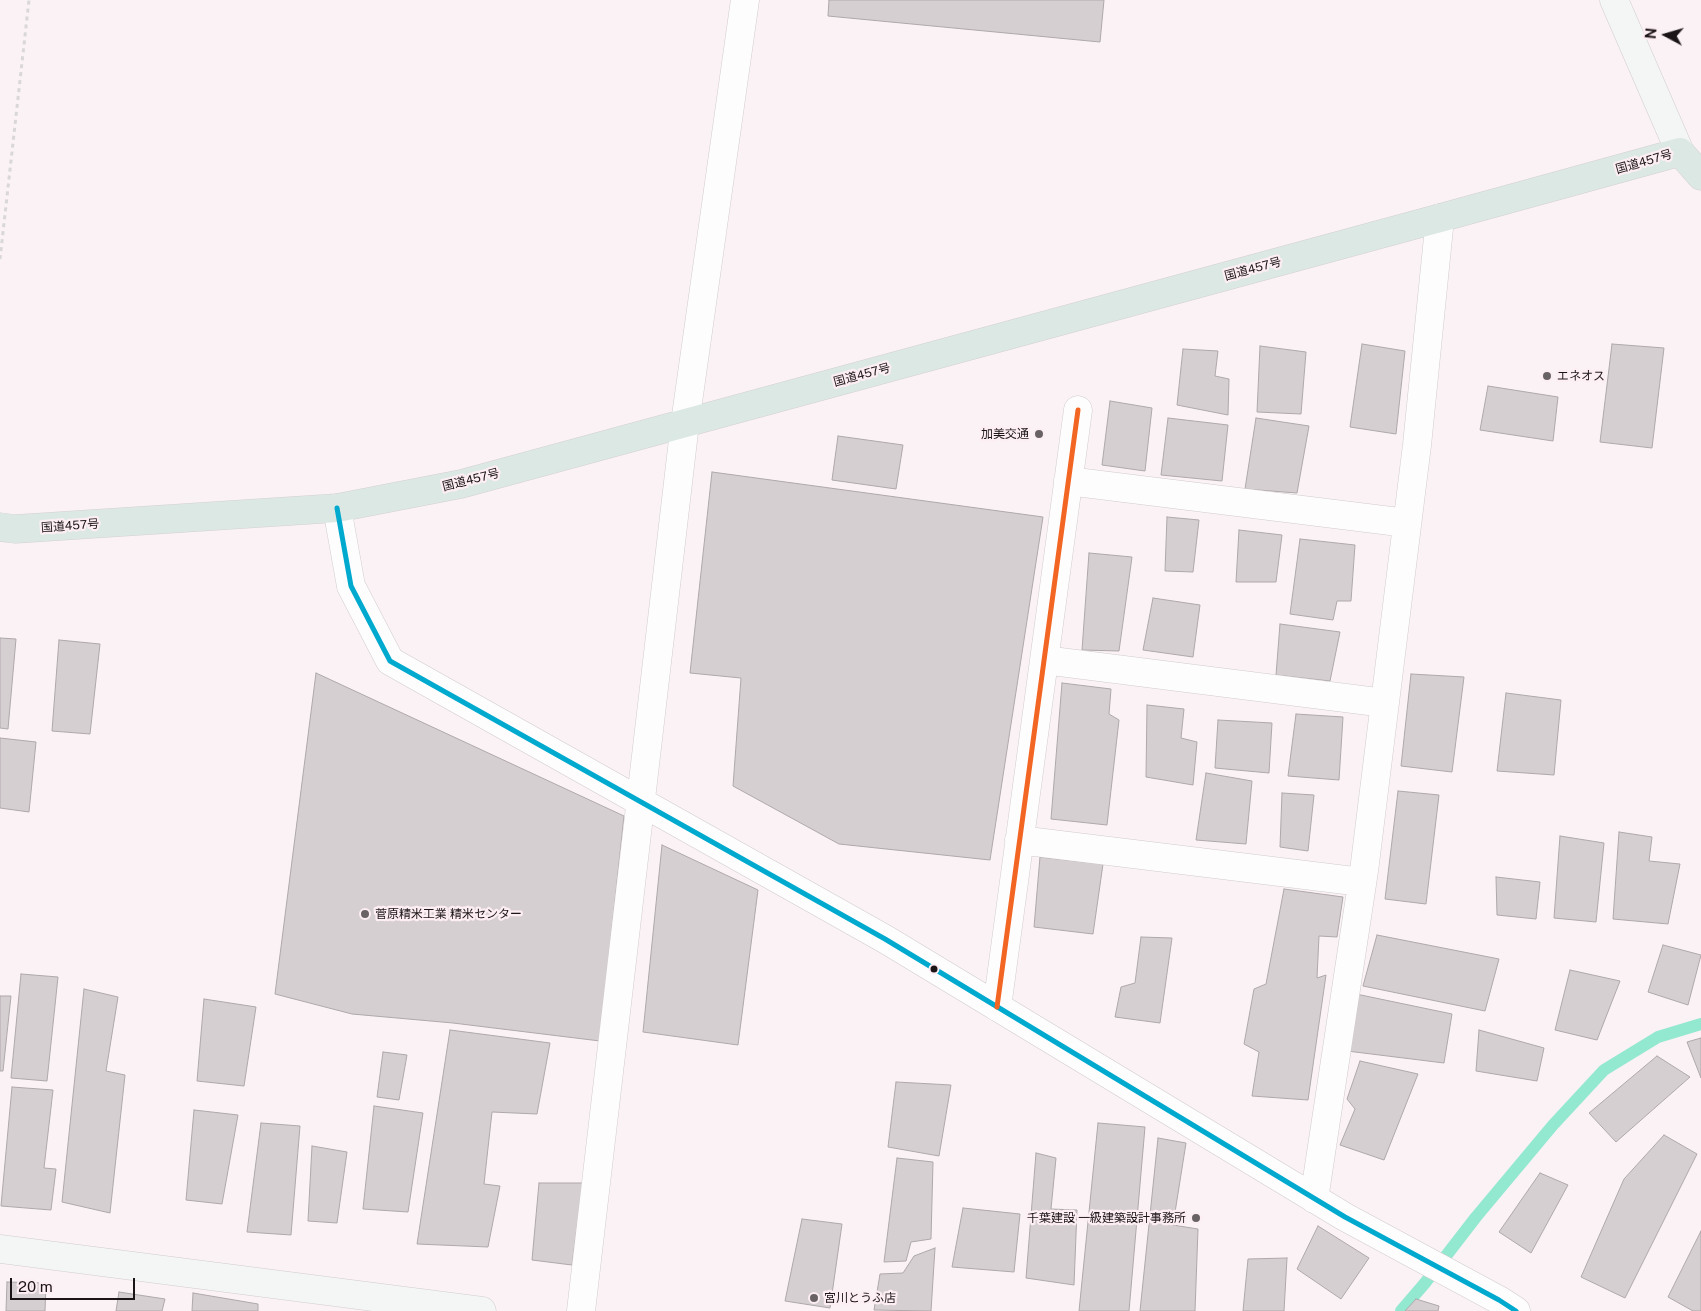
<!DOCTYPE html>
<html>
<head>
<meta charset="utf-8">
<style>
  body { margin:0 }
  #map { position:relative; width:1701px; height:1311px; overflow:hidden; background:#faf2f5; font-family:"Public Sans",sans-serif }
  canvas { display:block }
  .north { position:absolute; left:1641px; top:10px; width:50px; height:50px; -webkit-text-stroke:4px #fdeef4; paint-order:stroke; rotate:276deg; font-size:14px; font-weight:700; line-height:20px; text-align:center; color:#1b1517 }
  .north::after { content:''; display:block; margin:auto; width:18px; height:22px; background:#1b1517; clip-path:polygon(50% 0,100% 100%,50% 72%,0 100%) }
  .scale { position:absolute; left:10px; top:1278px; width:125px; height:22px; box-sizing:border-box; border:2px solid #1b1517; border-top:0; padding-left:6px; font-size:15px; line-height:18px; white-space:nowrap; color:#1b1517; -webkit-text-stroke:4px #fdeef4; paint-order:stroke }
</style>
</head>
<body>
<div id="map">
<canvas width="1701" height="1311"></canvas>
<div class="north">N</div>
<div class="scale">20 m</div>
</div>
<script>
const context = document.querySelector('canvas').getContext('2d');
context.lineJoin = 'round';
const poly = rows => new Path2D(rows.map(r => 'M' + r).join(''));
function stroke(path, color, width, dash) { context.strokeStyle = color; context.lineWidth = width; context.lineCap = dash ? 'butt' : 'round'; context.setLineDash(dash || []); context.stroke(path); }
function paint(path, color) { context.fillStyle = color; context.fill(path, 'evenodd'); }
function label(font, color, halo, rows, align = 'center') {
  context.font = font + ' "Public Sans","Noto Sans JP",sans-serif'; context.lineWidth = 4.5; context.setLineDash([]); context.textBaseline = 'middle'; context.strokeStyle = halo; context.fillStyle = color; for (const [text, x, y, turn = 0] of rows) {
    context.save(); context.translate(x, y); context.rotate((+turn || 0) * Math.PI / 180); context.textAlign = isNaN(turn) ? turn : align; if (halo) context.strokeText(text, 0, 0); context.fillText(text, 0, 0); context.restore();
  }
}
stroke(poly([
  [1401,1311,1425,1283,1476,1217,1553,1125,1604,1070,1658,1037,1701,1024]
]), '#93e8d0', 12);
const building = poly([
  [829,0,1104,0,1100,42,828,16,829,0],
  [1362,344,1405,351,1396,434,1350,427,1362,344],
  [1612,344,1664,348,1652,448,1600,442,1612,344],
  [1260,346,1306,352,1301,414,1257,412,1260,346],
  [1183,349,1218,351,1215,376,1229,379,1228,415,1177,405,1183,349],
  [1488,386,1558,397,1553,441,1480,430,1488,386],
  [1110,401,1152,408,1145,471,1102,465,1110,401],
  [1168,418,1228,425,1222,481,1161,475,1168,418],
  [1256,418,1309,426,1297,493,1245,489,1256,418],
  [838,436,903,445,896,489,832,480,838,436],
  [712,472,1043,517,990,860,839,844,733,786,741,678,690,673,712,472],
  [1167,517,1199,520,1193,572,1165,571,1167,517],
  [1239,530,1282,535,1276,582,1236,582,1239,530],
  [1300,539,1355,545,1351,601,1337,601,1333,620,1290,614,1300,539],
  [1089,553,1132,557,1119,651,1082,650,1089,553],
  [1153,598,1200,605,1193,657,1143,650,1153,598],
  [1280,624,1340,632,1330,681,1276,675,1280,624],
  [0,638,16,639,8,729,0,728,0,638],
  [59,640,100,644,90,734,52,731,59,640],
  [316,673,624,816,600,1041,453,1023,352,1014,275,994,316,673],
  [1411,674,1464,677,1452,772,1401,766,1411,674],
  [1062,683,1111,689,1109,714,1119,720,1107,825,1051,819,1062,683],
  [1506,693,1561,700,1554,775,1497,771,1506,693],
  [1147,705,1184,709,1181,738,1197,742,1193,785,1146,777,1147,705],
  [1296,714,1343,717,1339,780,1288,776,1296,714],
  [1218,720,1272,723,1269,773,1215,768,1218,720],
  [0,738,36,742,29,812,0,808,0,738],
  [1206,773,1252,781,1246,844,1196,840,1206,773],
  [1398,791,1439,795,1426,904,1385,899,1398,791],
  [1282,793,1314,795,1308,851,1280,847,1282,793],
  [1619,832,1652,837,1649,861,1680,864,1668,924,1613,919,1619,832],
  [1560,836,1604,843,1596,922,1554,918,1560,836],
  [662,845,758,890,738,1045,643,1032,662,845],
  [1040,857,1103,864,1093,934,1034,927,1040,857],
  [1496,877,1540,882,1536,919,1497,915,1496,877],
  [1284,889,1343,897,1337,937,1319,936,1317,978,1326,975,1308,1100,1252,1096,1259,1052,1244,1044,1254,989,1266,984,1284,889],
  [1377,935,1499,959,1485,1011,1363,986,1377,935],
  [1141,937,1172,938,1160,1023,1115,1017,1121,987,1135,983,1141,937],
  [1663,945,1701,955,1688,1005,1648,992,1663,945],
  [1570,970,1620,981,1597,1040,1555,1030,1570,970],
  [21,974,58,977,47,1081,11,1078,21,974],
  [84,989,118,997,106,1071,125,1075,110,1213,62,1202,84,989],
  [1356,994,1452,1014,1444,1063,1347,1051,1356,994],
  [0,996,11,996,3,1071,0,1071,0,996],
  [204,999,256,1007,244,1086,197,1081,204,999],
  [450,1030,550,1043,537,1114,492,1112,484,1184,500,1186,488,1247,417,1244,450,1030],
  [1479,1030,1544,1048,1537,1081,1476,1071,1479,1030],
  [1701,1038,1701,1078,1687,1042,1701,1038],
  [383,1052,407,1055,399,1100,377,1097,383,1052],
  [1657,1056,1690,1077,1616,1142,1589,1113,1657,1056],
  [1360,1061,1418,1074,1384,1160,1340,1145,1355,1109,1347,1099,1360,1061],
  [896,1082,951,1085,939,1156,888,1147,896,1082],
  [12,1087,53,1090,44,1168,56,1169,51,1210,1,1206,12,1087],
  [374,1106,423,1113,408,1212,363,1209,374,1106],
  [194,1110,238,1115,222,1204,186,1200,194,1110],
  [261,1123,300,1126,291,1235,247,1232,261,1123],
  [1098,1123,1145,1127,1129,1311,1079,1311,1098,1123],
  [1664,1135,1697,1154,1625,1298,1581,1277,1624,1179,1664,1135],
  [1158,1138,1186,1143,1173,1225,1198,1229,1195,1311,1140,1311,1158,1138],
  [312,1146,347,1152,337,1223,308,1221,312,1146],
  [1036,1153,1056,1158,1051,1209,1077,1210,1074,1285,1026,1278,1036,1153],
  [897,1158,933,1162,931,1239,911,1242,906,1261,884,1262,897,1158],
  [1540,1173,1568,1185,1531,1253,1499,1232,1540,1173],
  [539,1183,583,1183,572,1265,532,1260,539,1183],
  [963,1208,1020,1214,1014,1272,952,1267,963,1208],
  [802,1219,842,1224,830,1308,785,1301,802,1219],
  [1318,1226,1369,1258,1341,1299,1297,1269,1318,1226],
  [1701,1231,1701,1311,1693,1311,1668,1297,1701,1231],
  [935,1248,931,1311,874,1310,880,1274,903,1273,914,1256,935,1248],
  [1287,1258,1284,1311,1243,1311,1248,1259,1287,1258],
  [7,1282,46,1283,45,1311,6,1311,7,1282],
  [119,1292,165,1299,162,1311,116,1311,119,1292],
  [193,1293,258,1304,258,1311,192,1311,193,1293],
  [1416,1299,1439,1306,1438,1311,1405,1311,1416,1299]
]);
paint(building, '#d6cfd2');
stroke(building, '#afa8ab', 1);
const street = poly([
  [1068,481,1407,523],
  [337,508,351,586,390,661,885,939,1345,1217,1499,1300,1516,1311],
  [1044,660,1385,703],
  [1019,840,1362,882],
  [997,1007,1078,410],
  [1314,1199,1364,871,1417,445,1440,218],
  [581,1311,685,423,745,0]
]);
const secondary = poly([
  [1614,0,1680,152],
  [0,1249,482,1311]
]);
const highway = poly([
  [0,527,15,529,337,508,461,484,1440,218,1680,152,1701,176]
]);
stroke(street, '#d1cbcd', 29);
stroke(secondary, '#d1cbcd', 29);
stroke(highway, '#d4d0d1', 29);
stroke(poly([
  [0,259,29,0]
]), '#dad7d8', 3, [4, 4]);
stroke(street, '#fefdfe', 28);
stroke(secondary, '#f4f6f6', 28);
stroke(highway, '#dce8e4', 28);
stroke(poly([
  [337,508,351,586,390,661,885,939,1345,1217,1499,1300,1516,1311]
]), '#00a9ce', 5);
stroke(poly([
  [997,1007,1078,410]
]), '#f26522', 5);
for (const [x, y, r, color] of [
  [1547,376,5,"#696265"],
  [1039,434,5,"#696265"],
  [365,914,5,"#696265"],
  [934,969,4.5,"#1b1517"],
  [1196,1218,5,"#696265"],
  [814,1298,5,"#696265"]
]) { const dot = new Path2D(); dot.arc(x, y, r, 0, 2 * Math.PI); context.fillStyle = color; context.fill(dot); stroke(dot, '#fdeef4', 2); }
label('12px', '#1b1517', '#fdeef4', [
  ["国道457号",1644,162,-16],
  ["国道457号",1253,269,-15],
  ["国道457号",862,375,-15],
  ["国道457号",471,480,-14],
  ["国道457号",70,526,-4]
]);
label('12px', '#1b1517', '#fdeef4', [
  ["エネオス",1557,376],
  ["加美交通",1029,434,"right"],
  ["菅原精米工業 精米センター",375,914],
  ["千葉建設 一級建築設計事務所",1186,1218,"right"],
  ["宮川とうふ店",824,1298]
], 'left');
</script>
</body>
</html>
